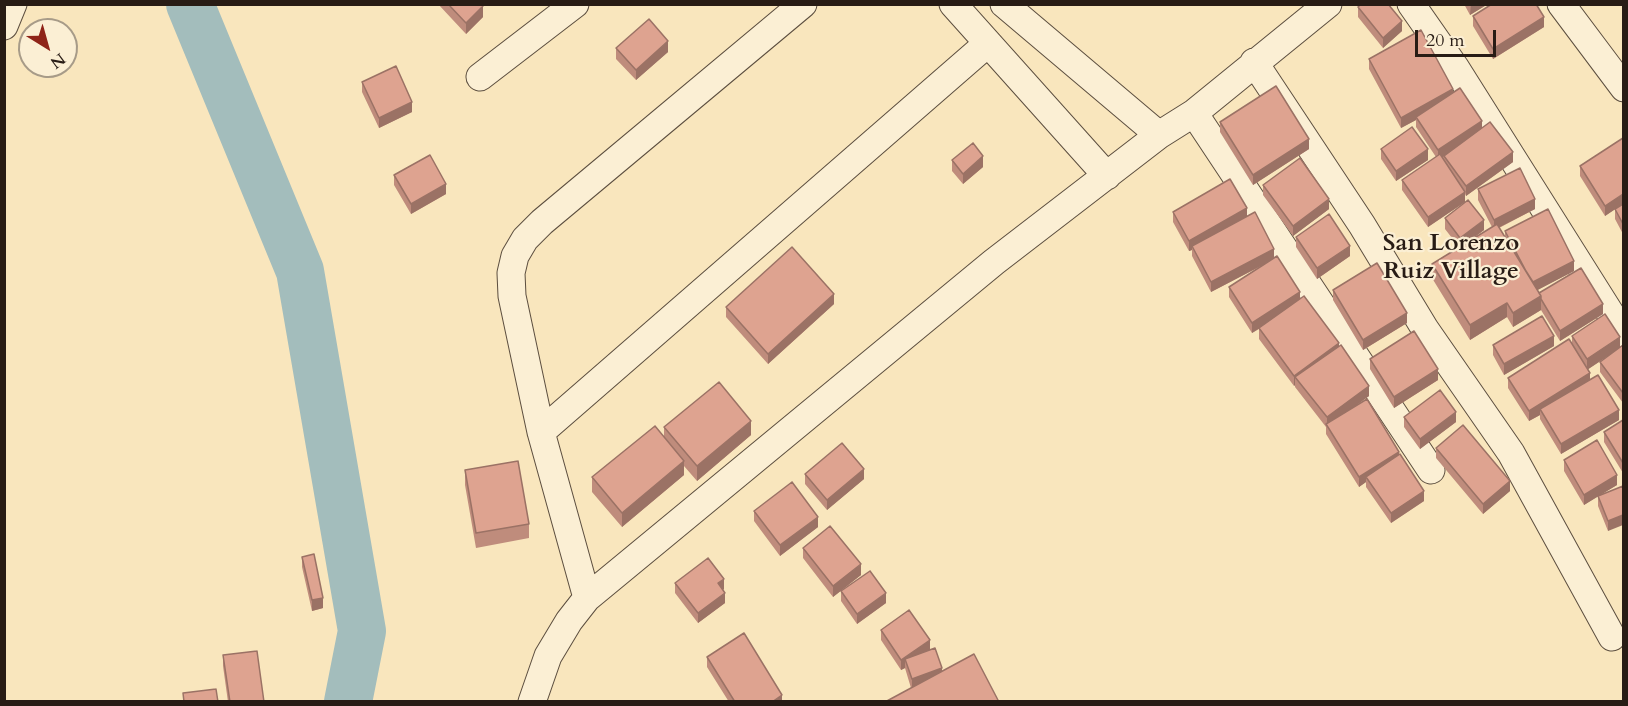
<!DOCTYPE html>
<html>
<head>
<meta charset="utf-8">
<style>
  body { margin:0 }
  #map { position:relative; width:1628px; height:706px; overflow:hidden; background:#f9e6bd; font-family:Cardo,serif }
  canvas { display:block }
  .frame { position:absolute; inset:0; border:6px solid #281c15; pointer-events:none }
  .north { position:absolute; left:18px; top:18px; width:60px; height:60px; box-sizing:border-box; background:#fbefd4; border:2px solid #a79b88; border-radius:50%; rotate:143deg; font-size:16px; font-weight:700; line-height:24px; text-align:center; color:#281c15 }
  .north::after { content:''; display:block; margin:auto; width:21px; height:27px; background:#8f2418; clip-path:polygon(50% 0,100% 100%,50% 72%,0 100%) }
  .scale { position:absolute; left:1415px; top:30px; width:81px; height:27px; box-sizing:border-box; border:3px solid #281c15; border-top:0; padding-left:8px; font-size:18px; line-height:21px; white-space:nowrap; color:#281c15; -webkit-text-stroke:4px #fbefd4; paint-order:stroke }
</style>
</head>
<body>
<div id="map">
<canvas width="1628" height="706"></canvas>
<div class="frame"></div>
<div class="north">N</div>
<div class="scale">20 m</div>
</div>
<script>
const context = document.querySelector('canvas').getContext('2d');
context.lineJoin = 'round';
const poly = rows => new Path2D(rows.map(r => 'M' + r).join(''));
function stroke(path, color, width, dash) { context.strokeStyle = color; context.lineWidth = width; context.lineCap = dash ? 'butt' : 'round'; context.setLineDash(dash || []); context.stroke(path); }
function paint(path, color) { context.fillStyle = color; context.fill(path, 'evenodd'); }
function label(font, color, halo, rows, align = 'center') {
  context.font = font + ' Cardo,serif'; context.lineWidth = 4.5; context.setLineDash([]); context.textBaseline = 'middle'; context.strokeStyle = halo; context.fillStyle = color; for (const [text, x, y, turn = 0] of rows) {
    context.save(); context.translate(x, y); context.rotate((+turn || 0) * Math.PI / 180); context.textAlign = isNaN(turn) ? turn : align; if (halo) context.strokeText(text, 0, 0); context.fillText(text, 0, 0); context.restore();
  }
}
stroke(poly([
  [190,4,300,271,362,631,348,702]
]), '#a3bdbc', 48);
const street = poly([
  [953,4,1107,176],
  [1004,4,1159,135],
  [1411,4,1455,67,1624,335],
  [1561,4,1624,88],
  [4,26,13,4],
  [1254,62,1362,225,1425,329,1511,453,1612,637],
  [480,77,575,4],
  [1194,113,1431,470],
  [541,432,987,44],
  [587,598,541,432,512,296,511,273,515,256,525,239,542,222,803,4],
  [532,702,548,656,569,621,587,598,994,262,1159,135,1194,113,1328,4]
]);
stroke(street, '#5c4e3f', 29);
stroke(street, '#fbefd4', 27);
paint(poly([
  [438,4,481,4,483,17,466,34],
  [1464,4,1488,4,1470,15],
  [1358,7,1402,31,1383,48,1358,17],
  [1473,16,1544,27,1493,59,1473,26],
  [616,48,668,52,636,80,616,59],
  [1369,59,1453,92,1482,127,1513,162,1466,196,1465,194,1465,202,1428,227,1402,190,1402,180,1436,157,1416,127,1416,120,1401,128,1369,69],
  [362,82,412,112,379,128,362,92],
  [1220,122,1309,149,1253,185,1220,132],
  [1381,149,1428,160,1396,181,1381,159],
  [952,160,983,167,963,184,952,171],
  [1580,166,1623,204,1623,234,1615,219,1615,209,1605,216,1580,176],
  [394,175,446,194,411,214,394,185],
  [1263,185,1329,209,1293,236,1263,195],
  [1478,189,1535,209,1499,228,1505,238,1505,231,1574,271,1537,290,1539,293,1603,314,1560,341,1541,310,1513,327,1507,317,1470,340,1432,278,1432,264,1459,247,1445,229,1445,218,1484,230,1471,240,1492,227,1478,200],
  [1173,212,1247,217,1300,299,1339,346,1369,396,1355,406,1399,454,1424,501,1391,523,1366,487,1366,482,1359,487,1326,434,1326,427,1295,387,1295,385,1294,386,1259,339,1259,329,1252,333,1229,297,1229,287,1267,263,1211,292,1192,256,1192,250,1189,251,1173,222],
  [1296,237,1350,256,1317,279,1296,247],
  [1333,290,1407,323,1363,350,1333,300],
  [834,304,768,364,726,317,726,307],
  [1572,336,1620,347,1623,345,1623,403,1600,372,1600,362,1614,352,1588,369,1590,380,1619,420,1561,454,1540,419,1540,415,1529,421,1508,388,1508,378,1572,344],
  [1493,345,1554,346,1504,375,1493,355],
  [1370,359,1438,380,1394,408,1370,369],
  [1404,417,1456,422,1420,449,1404,427],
  [1623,420,1623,473,1604,442,1604,432],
  [664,427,751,435,697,481,684,466,684,475,622,527,592,492,592,477,664,437],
  [1436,448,1510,491,1483,514,1436,458],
  [1564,460,1617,485,1600,495,1623,486,1608,531,1598,506,1598,496,1584,505,1564,471],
  [465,470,529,524,529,538,476,548,465,485],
  [805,474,864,479,827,510,805,484],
  [754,511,818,527,780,556,754,521],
  [803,548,861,575,833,597,803,558],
  [302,557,323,608,312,611,302,567],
  [675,583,724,589,723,590,725,603,698,623,675,593],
  [841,591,886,603,857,624,841,601],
  [881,630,930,650,942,668,911,688,905,668,901,670,881,640],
  [223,655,264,702,228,702,223,666],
  [707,657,782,702,729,702,707,667]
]), '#bf8c7c');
paint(poly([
  [1471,4,1488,4,1470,15],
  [483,6,483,17,466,34,466,23],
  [1544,17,1544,27,1493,59,1493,49],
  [1402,21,1402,31,1383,48,1383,38],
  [668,41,668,52,636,80,636,70],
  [1453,89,1453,99,1416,117,1416,120,1401,128,1401,118],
  [412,102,412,112,379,128,379,118],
  [1482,121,1482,132,1438,160,1438,150],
  [1309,139,1309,149,1253,185,1253,175],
  [1428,149,1428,160,1396,181,1396,171],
  [1513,152,1513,162,1466,196,1466,186],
  [983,156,983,167,963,184,963,174],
  [446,184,446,194,411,214,411,204],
  [1465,192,1465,202,1428,227,1428,217],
  [1623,194,1623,204,1605,216,1605,206],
  [1329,199,1329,209,1293,236,1293,226],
  [1535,199,1535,209,1494,230,1494,220],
  [1247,208,1247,219,1192,246,1192,250,1189,251,1189,241],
  [1484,220,1484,230,1460,248,1460,238],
  [1350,246,1350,256,1317,279,1317,268],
  [1274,249,1274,259,1211,292,1211,282],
  [1574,261,1574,271,1532,293,1532,283],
  [1300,292,1300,302,1252,333,1252,323],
  [834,294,834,304,768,364,768,354],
  [1541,296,1541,310,1513,327,1513,313],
  [1507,303,1507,317,1470,340,1470,325],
  [1603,304,1603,314,1560,341,1560,331],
  [1407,313,1407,323,1363,350,1363,340],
  [1554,336,1554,346,1504,375,1504,364],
  [1620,337,1620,348,1587,370,1587,359],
  [1339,343,1339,353,1295,377,1295,385,1294,386,1294,376],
  [1438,369,1438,380,1394,408,1394,397],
  [1590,373,1590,383,1540,409,1540,415,1529,421,1529,411],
  [1369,386,1369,396,1328,426,1327,425,1327,417],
  [1619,410,1619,420,1561,454,1561,444],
  [1456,412,1456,422,1420,449,1420,439],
  [751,421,751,435,697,481,697,466],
  [1399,452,1399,462,1366,477,1366,482,1359,487,1359,477],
  [684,461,684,475,622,527,622,513],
  [864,469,864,479,827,510,827,500],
  [1617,475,1617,485,1584,505,1584,495],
  [1510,481,1510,491,1483,514,1483,504],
  [1424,491,1424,501,1391,523,1391,513],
  [1623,515,1623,525,1608,531,1608,521],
  [818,517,818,527,780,556,780,545],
  [861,564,861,575,833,597,833,586],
  [724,579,724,589,718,593,718,583],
  [725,593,725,603,698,623,698,613],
  [886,593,886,603,857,624,857,614],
  [323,598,323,608,312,611,312,600],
  [930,640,930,651,905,659,905,668,901,670,901,660],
  [942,668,942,678,912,689,912,679],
  [782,695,782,702,772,702]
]), '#9b7265');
const building = poly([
  [448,4,481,4,483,6,466,23,448,4],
  [1361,4,1388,4,1402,21,1383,38,1358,7,1361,4],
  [1492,4,1536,4,1544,17,1493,49,1473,16,1492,4],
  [649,19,668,41,636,70,616,48,649,19],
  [1421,30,1453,89,1401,118,1369,59,1421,30],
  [396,66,412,102,379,118,362,82,396,66],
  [1276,86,1309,139,1253,175,1220,122,1276,86],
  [1460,88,1482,121,1438,150,1416,117,1460,88],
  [1490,122,1513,152,1466,186,1444,156,1490,122],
  [1412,127,1428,149,1396,171,1381,149,1412,127],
  [1623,138,1623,194,1605,206,1580,166,1623,138],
  [973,143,983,156,963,174,952,160,973,143],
  [1440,154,1465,192,1428,217,1402,180,1440,154],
  [430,155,446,184,411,204,394,175,430,155],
  [1300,158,1329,199,1293,226,1263,185,1300,158],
  [1520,168,1535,199,1494,220,1478,189,1520,168],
  [1230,179,1247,208,1189,241,1173,212,1230,179],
  [1468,200,1484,220,1460,238,1445,218,1468,200],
  [1623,204,1623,224,1615,209,1623,204],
  [1548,209,1574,261,1533,282,1526,271,1505,231,1548,209],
  [1255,212,1274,249,1211,282,1192,246,1255,212],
  [1329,214,1350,246,1317,268,1296,237,1329,214],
  [1497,224,1541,296,1513,313,1507,303,1470,325,1432,264,1497,224],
  [792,247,834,294,768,354,726,307,792,247],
  [1277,256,1300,292,1252,323,1229,287,1277,256],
  [1377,263,1407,313,1363,340,1333,290,1377,263],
  [1581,268,1603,304,1560,331,1541,299,1541,296,1539,293,1581,268],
  [1304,296,1339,343,1294,376,1259,328,1304,296],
  [1605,314,1620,337,1587,359,1572,336,1605,314],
  [1542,316,1554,336,1504,364,1493,345,1542,316],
  [1414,331,1438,369,1394,397,1370,359,1414,331],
  [1569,339,1590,373,1529,411,1508,378,1569,339],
  [1341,345,1369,386,1327,417,1295,377,1341,345],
  [1623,345,1623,393,1600,362,1623,345],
  [1598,375,1619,410,1561,444,1540,409,1598,375],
  [719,382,751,421,697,466,664,427,719,382],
  [1440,390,1456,412,1420,439,1404,417,1440,390],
  [1367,399,1399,452,1359,477,1326,424,1367,399],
  [1623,420,1623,463,1604,432,1623,420],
  [1463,425,1510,481,1483,504,1436,448,1463,425],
  [655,426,684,461,622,513,592,477,655,426],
  [1597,440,1617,475,1584,495,1564,460,1597,440],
  [842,443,864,469,827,500,805,474,842,443],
  [1400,454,1424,491,1391,513,1366,477,1400,454],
  [518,461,529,524,476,533,465,470,518,461],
  [792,482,818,517,780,545,754,511,792,482],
  [1623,486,1623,515,1608,521,1598,496,1623,486],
  [830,526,861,564,833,586,803,548,830,526],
  [314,554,323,598,312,600,302,557,314,554],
  [708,558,724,579,718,583,725,593,698,613,675,583,708,558],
  [870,571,886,593,857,614,841,591,870,571],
  [909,610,930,640,901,660,881,630,909,610],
  [744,633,782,695,772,702,735,702,707,657,744,633],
  [935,648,942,668,912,679,905,659,935,648],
  [257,651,264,702,230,702,223,655,257,651],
  [974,654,999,702,885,702,974,654],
  [216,689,218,702,184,702,183,693,216,689]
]);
paint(building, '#dea390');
stroke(building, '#9b7265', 1.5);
label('bold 24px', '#281c15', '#fbefd4', [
  ["San Lorenzo",1451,244],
  ["Ruiz Village",1451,272]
]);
</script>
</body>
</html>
